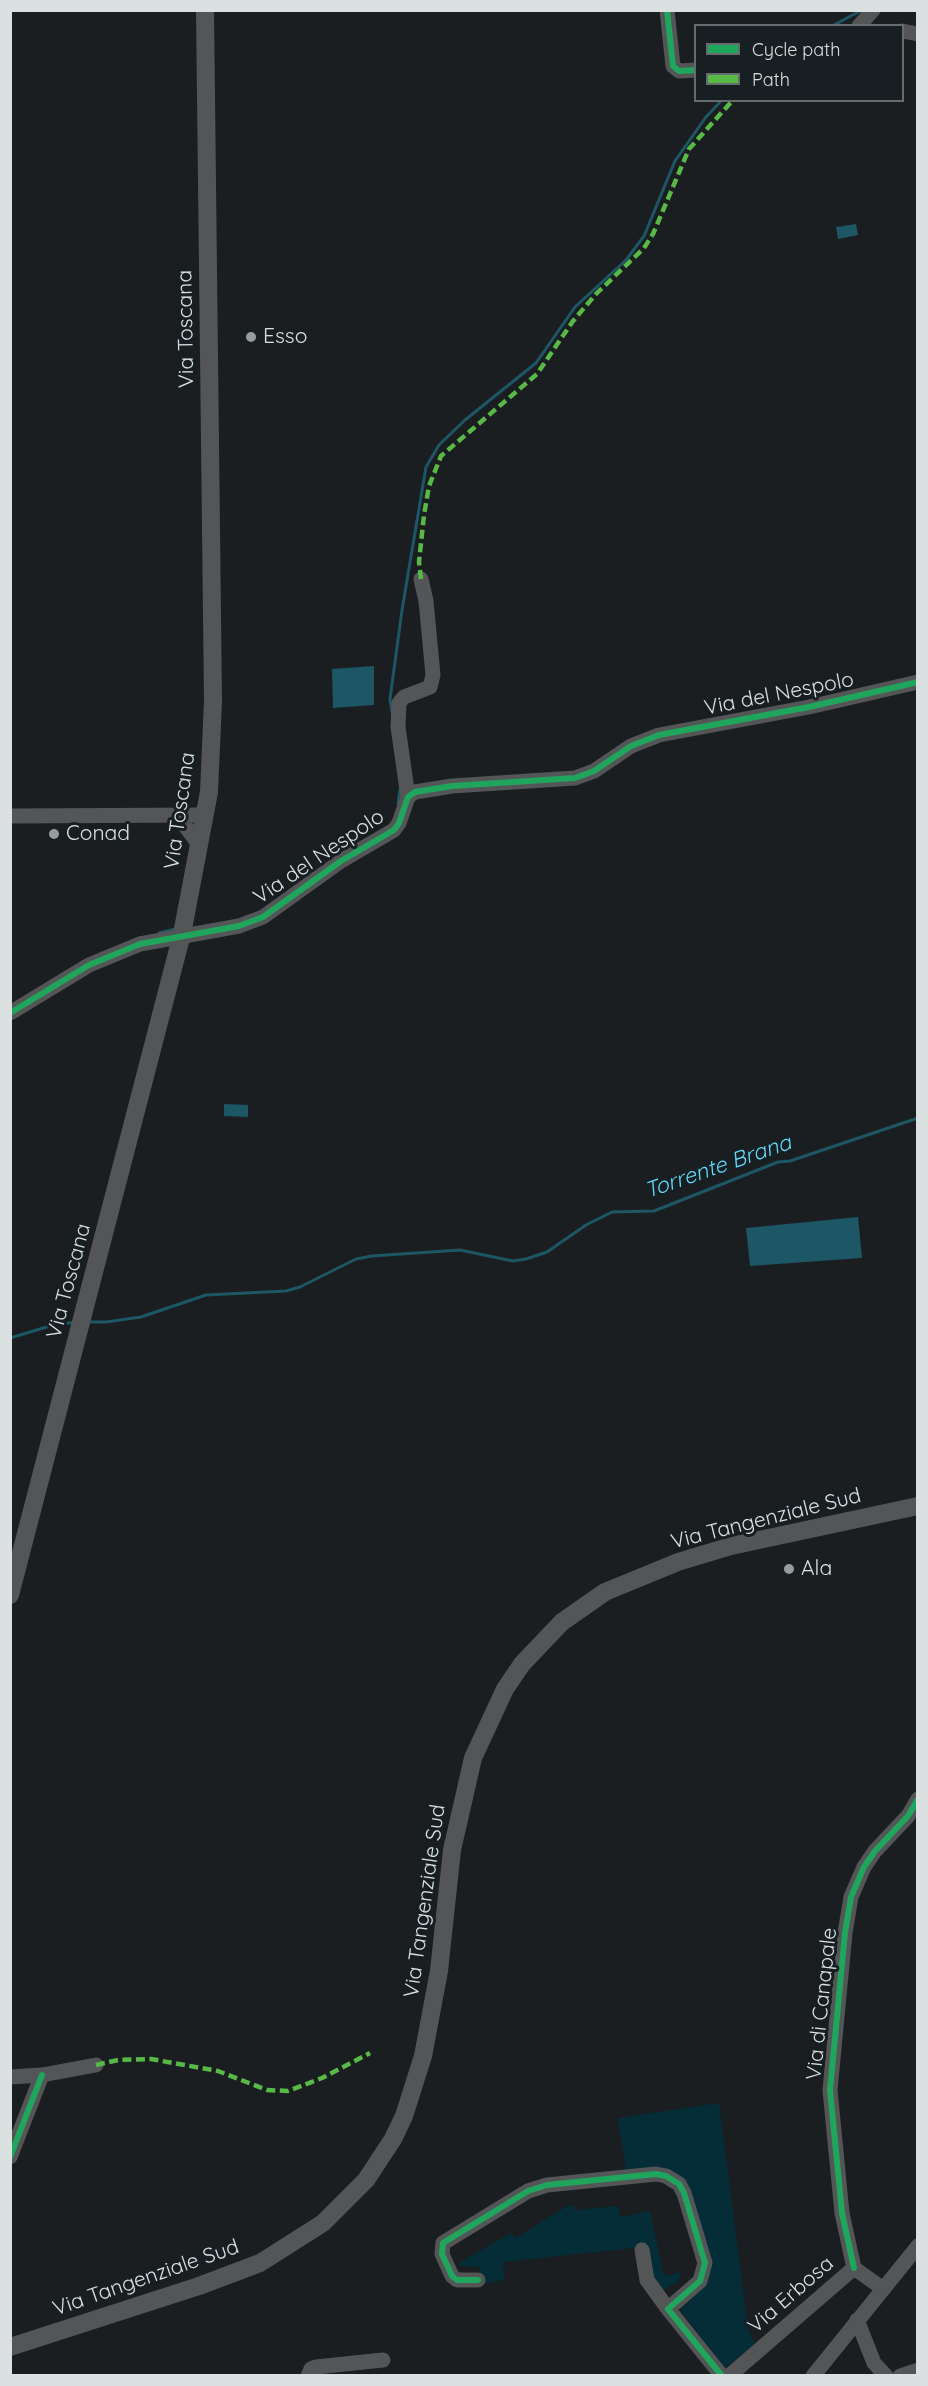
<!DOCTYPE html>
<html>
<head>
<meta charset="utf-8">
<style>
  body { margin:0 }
  #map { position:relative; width:928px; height:2386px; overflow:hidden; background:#1a1e20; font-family:Quicksand,sans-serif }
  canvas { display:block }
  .frame { position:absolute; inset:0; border:12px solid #dbe0e1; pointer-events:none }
  .legend { position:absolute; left:694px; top:24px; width:210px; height:78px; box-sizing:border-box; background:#181f22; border:2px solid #666c6e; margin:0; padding:8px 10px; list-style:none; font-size:18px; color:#dbe0e1 }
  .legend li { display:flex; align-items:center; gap:12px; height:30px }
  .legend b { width:30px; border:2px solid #666c6e }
</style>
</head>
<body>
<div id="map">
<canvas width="928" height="2386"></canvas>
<div class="frame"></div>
<ul class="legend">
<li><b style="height:8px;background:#20a55d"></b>Cycle path</li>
<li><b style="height:8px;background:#58b947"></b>Path</li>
</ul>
</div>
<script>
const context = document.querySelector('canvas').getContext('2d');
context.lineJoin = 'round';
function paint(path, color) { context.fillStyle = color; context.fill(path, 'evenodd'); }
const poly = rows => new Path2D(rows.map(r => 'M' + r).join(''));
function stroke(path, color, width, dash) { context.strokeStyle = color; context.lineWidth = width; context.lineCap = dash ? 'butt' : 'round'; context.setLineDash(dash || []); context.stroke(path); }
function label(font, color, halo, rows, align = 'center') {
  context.font = font + ' Quicksand,sans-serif'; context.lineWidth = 6; context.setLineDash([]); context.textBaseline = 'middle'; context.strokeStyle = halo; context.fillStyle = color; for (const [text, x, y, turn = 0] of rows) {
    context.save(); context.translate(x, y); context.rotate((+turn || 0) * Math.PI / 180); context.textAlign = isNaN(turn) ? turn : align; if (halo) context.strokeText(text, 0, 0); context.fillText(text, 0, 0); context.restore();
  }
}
paint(poly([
  [719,2103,748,2329,755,2344,725,2368,680,2310,707,2284,711,2268,688,2184,662,2168,626,2171,618,2118],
  [574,2205,575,2210,618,2206,620,2217,650,2211,664,2276,681,2272,679,2281,664,2290,652,2278,644,2247,503,2262,504,2280,482,2284,479,2267,455,2265,511,2233,516,2238,567,2206]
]), '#042d37');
paint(poly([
  [856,224,858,235,838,239,836,227],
  [374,666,374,705,333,708,332,669],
  [224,1104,248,1105,248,1117,224,1116],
  [858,1217,862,1258,750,1266,746,1228]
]), '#1d5665');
stroke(poly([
  [832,26,862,10],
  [392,712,390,699,402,610,426,467,439,445,465,420,536,363,575,307,626,260,644,236,675,161,706,117,722,100],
  [398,804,400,789],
  [159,933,175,929],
  [88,1322,106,1322,141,1317,206,1295,286,1291,300,1287,356,1259,372,1256,460,1250,513,1261,526,1259,547,1252,586,1225,612,1212,654,1211,778,1162,790,1161,918,1118],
  [10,1338,50,1326,76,1322]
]), '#1d5665', 3);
stroke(poly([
  [667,10,673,66,679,71,696,70],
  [859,26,873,10],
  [902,31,918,34],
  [408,797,398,727,399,703,404,697,430,687,433,675,426,601,421,579],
  [177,815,200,846],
  [10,816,205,815],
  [10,1013,89,965,140,944,239,926,263,917,341,861,394,830,399,823,408,797,415,792,452,786,575,778,594,771,631,746,659,735,809,707,918,682],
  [10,2077,42,2075,96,2065],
  [10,2157,42,2075],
  [642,2250,647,2280,668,2309],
  [854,2268,842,2213,830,2090,845,1933,851,1897,864,1867,875,1851,908,1816,918,1799],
  [478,2280,457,2280,452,2276,442,2254,443,2243,528,2191,547,2185,656,2174,666,2176,679,2184,684,2193,705,2263,700,2281,668,2309,722,2376],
  [857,2320,874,2363,886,2376],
  [308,2376,311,2369,316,2367,383,2360],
  [729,2376,854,2268,882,2288],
  [813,2376,918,2246],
  [900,2376,918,2370]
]), '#545556', 15);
stroke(poly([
  [10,1595,182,934,209,792,213,701,205,10],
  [10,2347,199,2286,260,2263,323,2223,366,2180,393,2139,404,2116,423,2056,439,1971,452,1850,473,1758,505,1689,522,1664,562,1622,605,1592,678,1562,731,1546,918,1506]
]), '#535557', 18);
stroke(poly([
  [421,579,419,562,424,515,429,486,441,456,537,374,573,321,596,294,644,248,653,234,689,149,733,100],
  [96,2065,118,2060,151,2059,218,2071,267,2090,288,2091,322,2078,370,2053]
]), '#58b947', 4.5, [9, 4.5]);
stroke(poly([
  [667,10,673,66,679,71,696,70],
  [10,1013,89,965,140,944,239,926,263,917,341,861,394,830,399,823,408,797,415,792,452,786,575,778,594,771,631,746,659,735,809,707,918,682],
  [10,2157,42,2075],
  [854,2268,842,2213,830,2090,845,1933,851,1897,864,1867,875,1851,908,1816,918,1799],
  [478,2280,457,2280,452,2276,442,2254,443,2243,528,2191,547,2185,656,2174,666,2176,679,2184,684,2193,705,2263,700,2281,668,2309,722,2376]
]), '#20a55d', 6);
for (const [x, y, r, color] of [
  [251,337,6,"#979c9d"],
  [54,834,6,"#979c9d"],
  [789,1569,6,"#979c9d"]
]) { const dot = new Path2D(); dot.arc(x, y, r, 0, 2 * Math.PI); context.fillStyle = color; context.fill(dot); stroke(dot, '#181f22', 2); }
label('21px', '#dbe0e1', '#181f22', [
  ["Via Toscana",186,329,-91],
  ["Via del Nespolo",779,694,-11],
  ["Via Toscana",180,811,-82],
  ["Via del Nespolo",319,857,-34],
  ["Via Toscana",69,1281,-75],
  ["Via Tangenziale Sud",766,1519,-14],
  ["Via Tangenziale Sud",425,1901,-82],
  ["Via di Canapale",822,2004,-84],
  ["Via Tangenziale Sud",146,2278,-19],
  ["Via Erbosa",791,2295,-41]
]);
label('21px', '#dbe0e1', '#181f22', [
  ["Esso",263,337],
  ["Conad",66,834],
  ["Ala",801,1569]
], 'left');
label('italic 22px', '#64d8f9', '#181f22', [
  ["Torrente Brana",718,1167,-19]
]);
</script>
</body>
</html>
